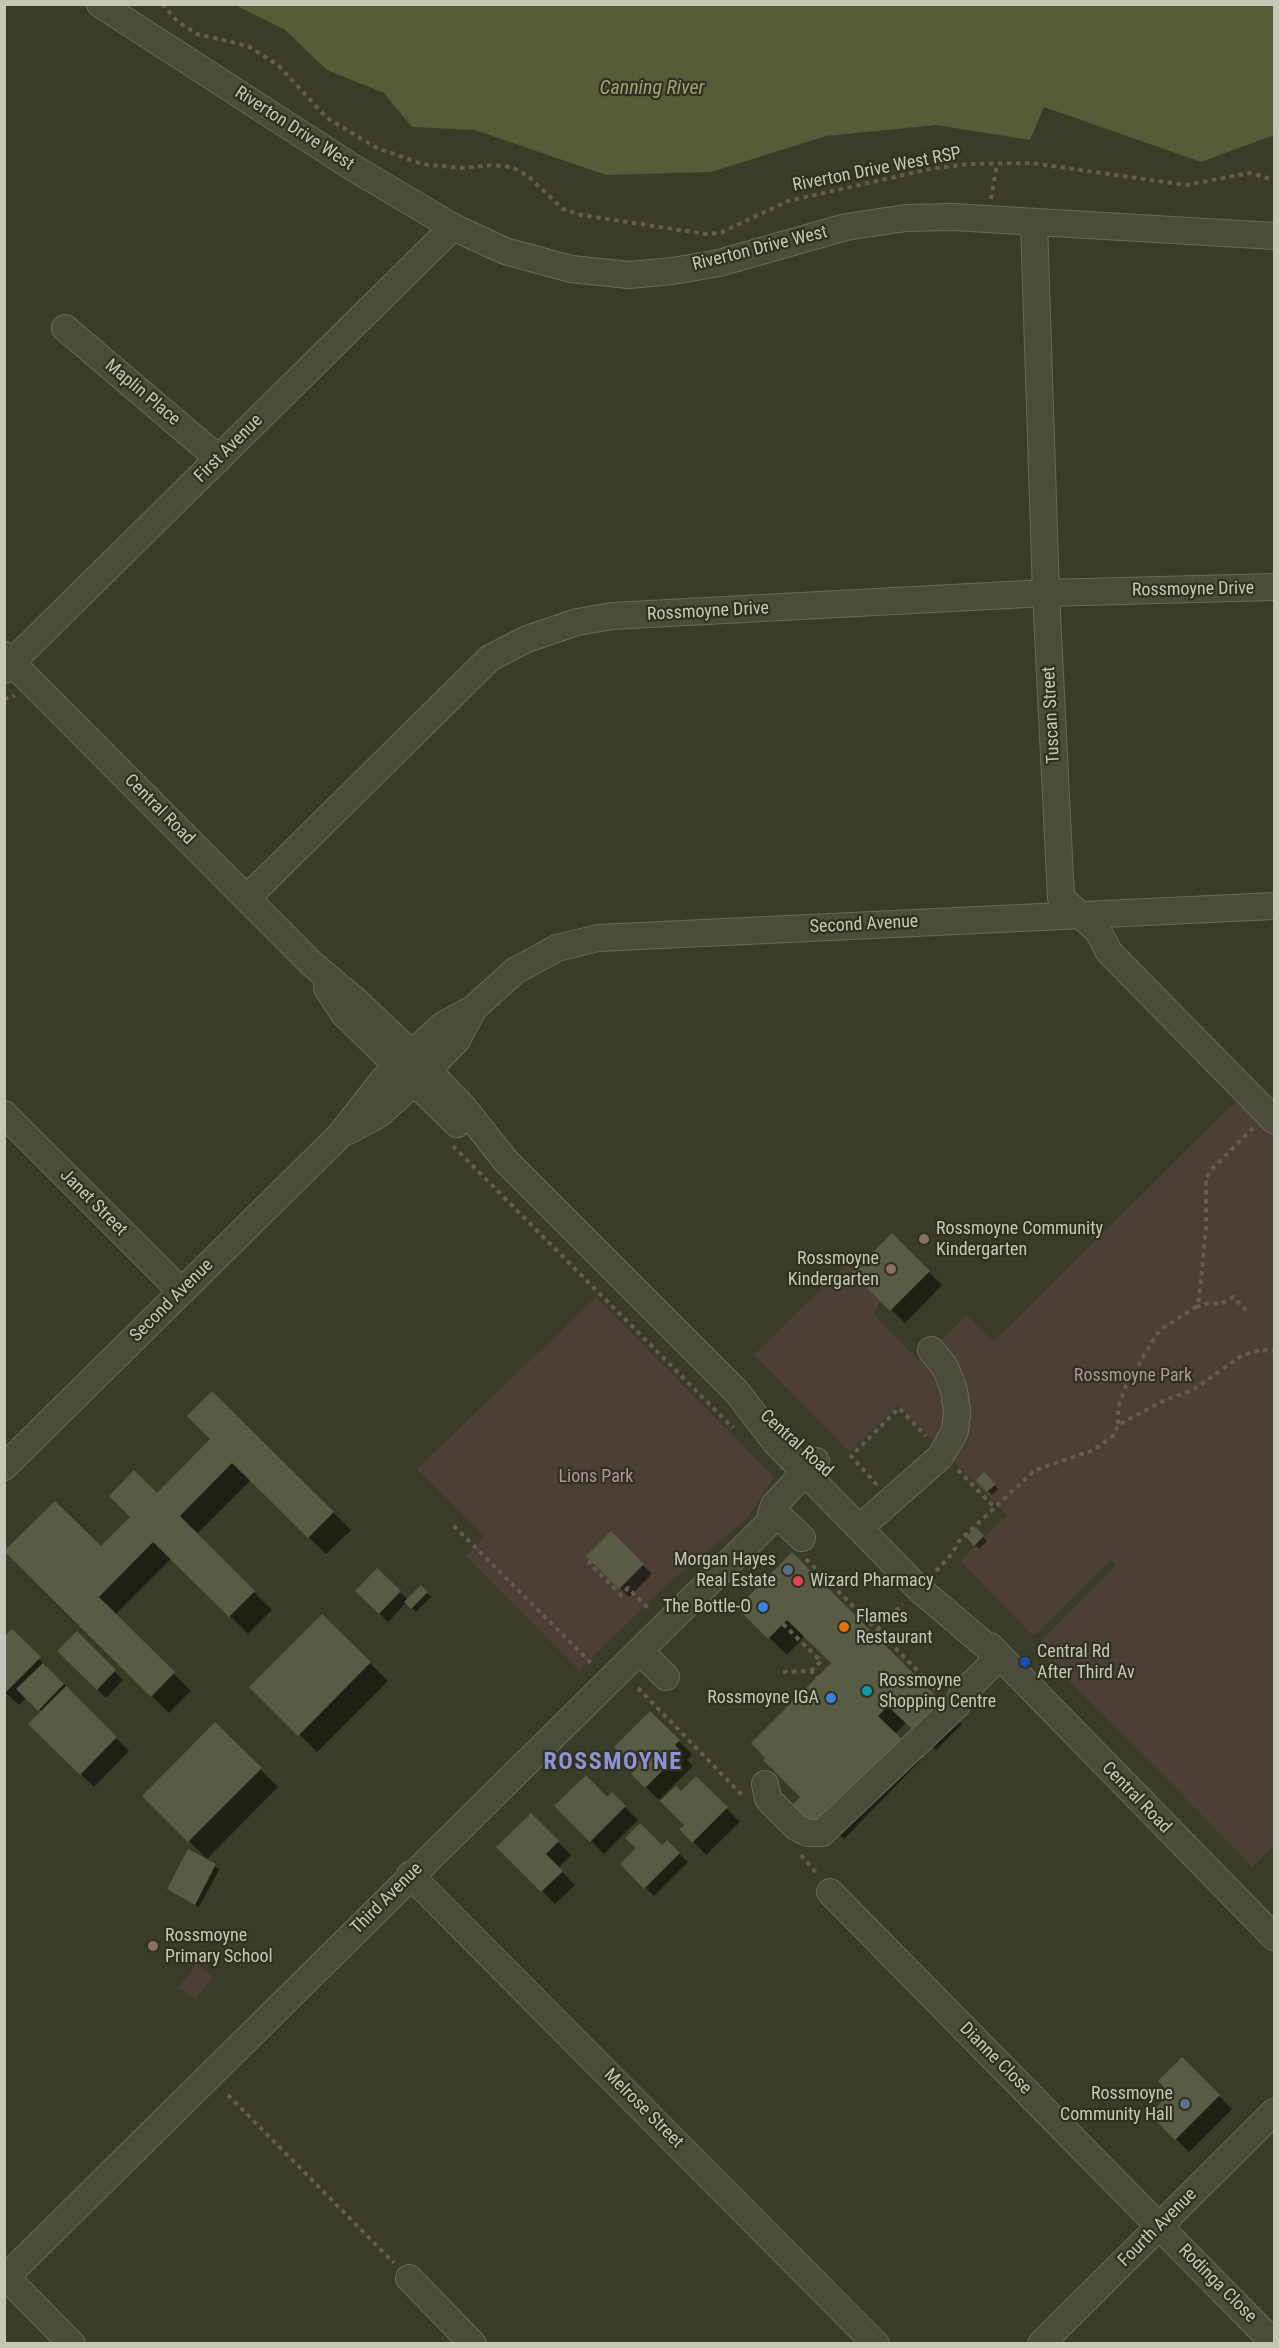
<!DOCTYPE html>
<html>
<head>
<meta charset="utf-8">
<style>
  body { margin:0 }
  #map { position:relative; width:1279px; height:2348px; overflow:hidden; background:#3b3c27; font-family:"Roboto Condensed",sans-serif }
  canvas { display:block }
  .frame { position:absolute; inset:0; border:6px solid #c6c7b7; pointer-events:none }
</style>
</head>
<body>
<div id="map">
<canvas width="1279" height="2348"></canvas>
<div class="frame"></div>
</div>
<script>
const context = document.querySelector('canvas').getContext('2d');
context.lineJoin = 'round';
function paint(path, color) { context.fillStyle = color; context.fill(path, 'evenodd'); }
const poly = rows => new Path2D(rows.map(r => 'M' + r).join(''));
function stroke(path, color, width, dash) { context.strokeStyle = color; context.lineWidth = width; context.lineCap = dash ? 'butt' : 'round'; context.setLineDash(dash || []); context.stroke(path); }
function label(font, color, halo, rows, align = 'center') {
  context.font = font + ' "Roboto Condensed",sans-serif'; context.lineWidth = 4.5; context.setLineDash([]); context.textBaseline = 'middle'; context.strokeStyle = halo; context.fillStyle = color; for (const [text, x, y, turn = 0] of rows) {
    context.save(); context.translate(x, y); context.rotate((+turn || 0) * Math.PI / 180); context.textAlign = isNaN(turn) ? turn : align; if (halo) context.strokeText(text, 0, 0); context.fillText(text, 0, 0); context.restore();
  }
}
paint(poly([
  [1238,1099,1274,1136,1274,1845,1253,1867,1035,1647,1116,1565,1111,1560,1034,1636,960,1561,1007,1515,898,1405,850,1452,754,1355,854,1257,861,1264,852,1273,880,1301,874,1315,919,1361,967,1315,994,1341],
  [596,1297,774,1477,748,1518,664,1587,579,1670,466,1556,484,1537,417,1469],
  [197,1964,213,1977,195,2000,178,1987]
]), '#4b3f36');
paint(poly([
  [235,5,1274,5,1274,135,1201,162,1044,107,1030,140,936,125,826,136,711,172,606,175,475,130,412,127,384,93,327,70,284,29]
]), '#585b38');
paint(poly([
  [892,1235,942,1285,905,1323,854,1273],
  [212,1393,351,1530,326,1554,251,1480,196,1535,272,1610,248,1634,172,1558,115,1615,191,1691,169,1713,7,1552,101,1548,213,1439],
  [984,1474,998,1489,992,1495,978,1480],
  [976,1530,987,1541,979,1549,968,1537],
  [611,1534,652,1574,629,1597,589,1556],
  [792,1554,962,1724,936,1750,907,1722,895,1734,921,1760,844,1839,838,1833,823,1838,793,1807,802,1797,833,1664,805,1636,787,1655,739,1608],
  [377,1570,408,1600,421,1587,431,1597,416,1612,406,1603,388,1622,357,1591],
  [322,1616,388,1681,317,1752,252,1687],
  [12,1631,129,1751,94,1787,30,1724,42,1712,27,1697,19,1705,4,1691],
  [77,1633,123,1680,106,1698,59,1651],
  [650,1713,692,1754,687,1760,693,1766,659,1800,633,1774,638,1769],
  [215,1724,278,1787,207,1859,144,1796],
  [696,1778,740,1822,706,1855,681,1829,686,1825,681,1793],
  [612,1794,638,1820,604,1854,556,1806,607,1799],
  [531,1815,571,1855,558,1868,575,1885,555,1904,499,1847],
  [667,1842,688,1862,654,1896,622,1864,638,1848,662,1847],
  [215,1866,219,1870,199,1907,169,1889],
  [1182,2059,1232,2109,1189,2152,1151,2114,1172,2094]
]), '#0007');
paint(poly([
  [892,1233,930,1271,890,1311,852,1273],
  [212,1391,334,1512,308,1538,232,1463,180,1516,255,1591,229,1617,153,1542,99,1597,175,1672,151,1697,4,1551,55,1501,101,1546,130,1517,109,1496,134,1470,157,1493,210,1439,187,1416],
  [984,1472,996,1484,987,1492,976,1480],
  [976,1527,984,1536,974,1546,966,1537],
  [611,1531,644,1564,619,1589,586,1556],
  [792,1552,945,1705,917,1734,888,1706,878,1716,905,1742,825,1822,819,1816,816,1820,803,1820,790,1807,800,1797,763,1760,765,1758,751,1743,831,1663,787,1620,768,1639,737,1608],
  [377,1568,401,1591,379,1614,355,1591],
  [421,1585,428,1592,411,1609,404,1602],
  [322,1614,371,1662,298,1736,249,1687],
  [12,1629,41,1657,4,1694,4,1637],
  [77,1631,116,1670,97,1690,57,1651],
  [43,1663,64,1684,38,1711,16,1689],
  [66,1686,117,1737,80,1775,28,1724],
  [650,1711,680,1740,675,1745,681,1752,645,1788,631,1774,636,1769,614,1747],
  [215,1722,262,1768,188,1842,142,1796],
  [586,1775,607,1797,612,1792,626,1806,590,1842,554,1806],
  [696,1776,728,1807,692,1843,679,1829,684,1825,660,1801,676,1786,681,1791],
  [531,1813,559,1841,546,1854,563,1871,541,1892,496,1847],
  [640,1823,662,1845,667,1840,680,1853,644,1889,620,1864,636,1848,625,1838],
  [188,1849,216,1864,195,1905,167,1889],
  [1182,2057,1220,2095,1175,2140,1149,2114,1170,2094,1158,2081]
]), '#595b44');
const minor = poly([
  [100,4,352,167,453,227,505,251,571,269,629,275,673,271,719,263,846,227,906,218,953,217,1274,236],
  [1034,223,1046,593,1061,898,1098,931,1109,952,1274,1120],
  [65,328,219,459],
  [4,655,312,964,356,1001,412,1054,464,1108,505,1160,737,1392,776,1443,918,1588,999,1657],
  [4,670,453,227],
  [247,898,490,658,527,639,577,622,612,616,1046,593,1274,587],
  [327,988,344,1014,457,1124],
  [4,1114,181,1291],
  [348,1131,378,1115,427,1071,457,1040,474,1008],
  [4,1467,340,1135,384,1079,443,1025,474,1008,515,971,557,948,598,938,1274,906],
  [872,1517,940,1457,955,1431,957,1412,954,1390,945,1367,931,1350],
  [783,1520,802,1538],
  [990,1646,1274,1937],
  [640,1651,666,1677],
  [765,1784,768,1799,796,1827,807,1833,822,1833,957,1705,962,1694,999,1657],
  [410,1875,876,2344],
  [830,1892,1274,2343],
  [4,2275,72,2344],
  [6,2277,769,1523,774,1505,816,1461],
  [409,2278,473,2344],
  [1041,2344,1274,2112]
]);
stroke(minor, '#696a59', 28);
stroke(poly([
  [162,4,177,21,197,34,248,46,278,65,327,118,377,148,422,164,461,168,492,165,512,167,528,176,563,209,581,215,706,234,720,233,788,201,930,169,969,164,1031,163,1186,185,1250,173,1274,180],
  [991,199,997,164],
  [4,699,15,696],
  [453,1146,733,1428],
  [1196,1307,1209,1303,1221,1304,1233,1297,1249,1313],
  [1118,1424,1118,1408,1126,1386,1155,1337,1161,1329,1196,1307,1199,1299,1206,1228,1206,1178,1212,1169,1253,1128],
  [958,1470,995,1508],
  [877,1485,851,1456,899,1408,926,1436],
  [454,1526,594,1666],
  [806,1559,939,1692],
  [591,1561,589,1563,621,1595,628,1588,650,1610],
  [936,1571,952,1554,959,1541,1035,1470,1094,1450,1114,1435,1118,1425,1163,1401,1193,1390,1241,1356,1259,1350,1274,1351],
  [783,1624,821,1661,811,1671],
  [877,1630,903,1604],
  [783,1672,811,1671,823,1684],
  [638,1688,743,1796],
  [801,1855,817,1874],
  [228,2095,394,2263]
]), '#635c50', 4, [4.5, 4.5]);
stroke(minor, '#4b4c3b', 26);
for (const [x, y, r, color] of [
  [924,1239,6,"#8d6e63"],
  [891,1269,6,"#8d6e63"],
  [788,1570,6,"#5c6f8a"],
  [798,1581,6,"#e0444e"],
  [763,1607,6,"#3f7fe0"],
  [844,1627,6,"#e8710a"],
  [1025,1662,6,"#1a4fb4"],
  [867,1691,6,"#0f9aa8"],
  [831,1698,6,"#3f7fe0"],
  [153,1946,6,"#8d6e63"],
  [1185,2104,6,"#5c6f8a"]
]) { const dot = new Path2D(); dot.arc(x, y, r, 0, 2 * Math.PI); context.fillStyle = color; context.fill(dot); stroke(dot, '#303120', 2); }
label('18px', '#c6c7b7', '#303120', [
  ["Riverton Drive West",294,129,33],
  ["Riverton Drive West RSP",877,170,-11],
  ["Riverton Drive West",760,249,-14],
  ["Maplin Place",142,393,40],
  ["First Avenue",229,449,-45],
  ["Rossmoyne Drive",1193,590,-1],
  ["Rossmoyne Drive",708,612,-3],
  ["Tuscan Street",1052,715,-93],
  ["Central Road",159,810,45],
  ["Second Avenue",864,925,-3],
  ["Janet Street",93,1203,45],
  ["Second Avenue",172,1301,-45],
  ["Central Road",796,1444,42],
  ["Central Road",1136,1798,46],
  ["Third Avenue",387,1899,-45],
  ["Dianne Close",995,2059,45],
  ["Melrose Street",643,2109,45],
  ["Fourth Avenue",1158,2228,-45],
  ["Rodinga Close",1217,2284,45]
]);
label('18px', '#c6c7b7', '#303120', [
  ["Rossmoyne Community",936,1229],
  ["Kindergarten",936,1250],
  ["Rossmoyne",879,1259,"right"],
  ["Kindergarten",879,1280,"right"],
  ["Morgan Hayes",776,1560,"right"],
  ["Real Estate",776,1581,"right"],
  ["Wizard Pharmacy",810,1581],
  ["The Bottle-O",751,1607,"right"],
  ["Flames",856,1617],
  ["Restaurant",856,1638],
  ["Central Rd",1037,1652],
  ["After Third Av",1037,1673],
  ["Rossmoyne",879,1681],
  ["Shopping Centre",879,1702],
  ["Rossmoyne IGA",819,1698,"right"],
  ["Rossmoyne",165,1936],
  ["Primary School",165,1957],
  ["Rossmoyne",1173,2094,"right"],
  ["Community Hall",1173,2115,"right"]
], 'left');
label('18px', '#b0949c', '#303120', [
  ["Rossmoyne Park",1133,1376],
  ["Lions Park",596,1477]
]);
label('italic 20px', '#9fa274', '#303120', [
  ["Canning River",652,89]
]);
context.letterSpacing = '1.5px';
label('bold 24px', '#8d93d3', '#303120', [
  ["ROSSMOYNE",613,1763]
]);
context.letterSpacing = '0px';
</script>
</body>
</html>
